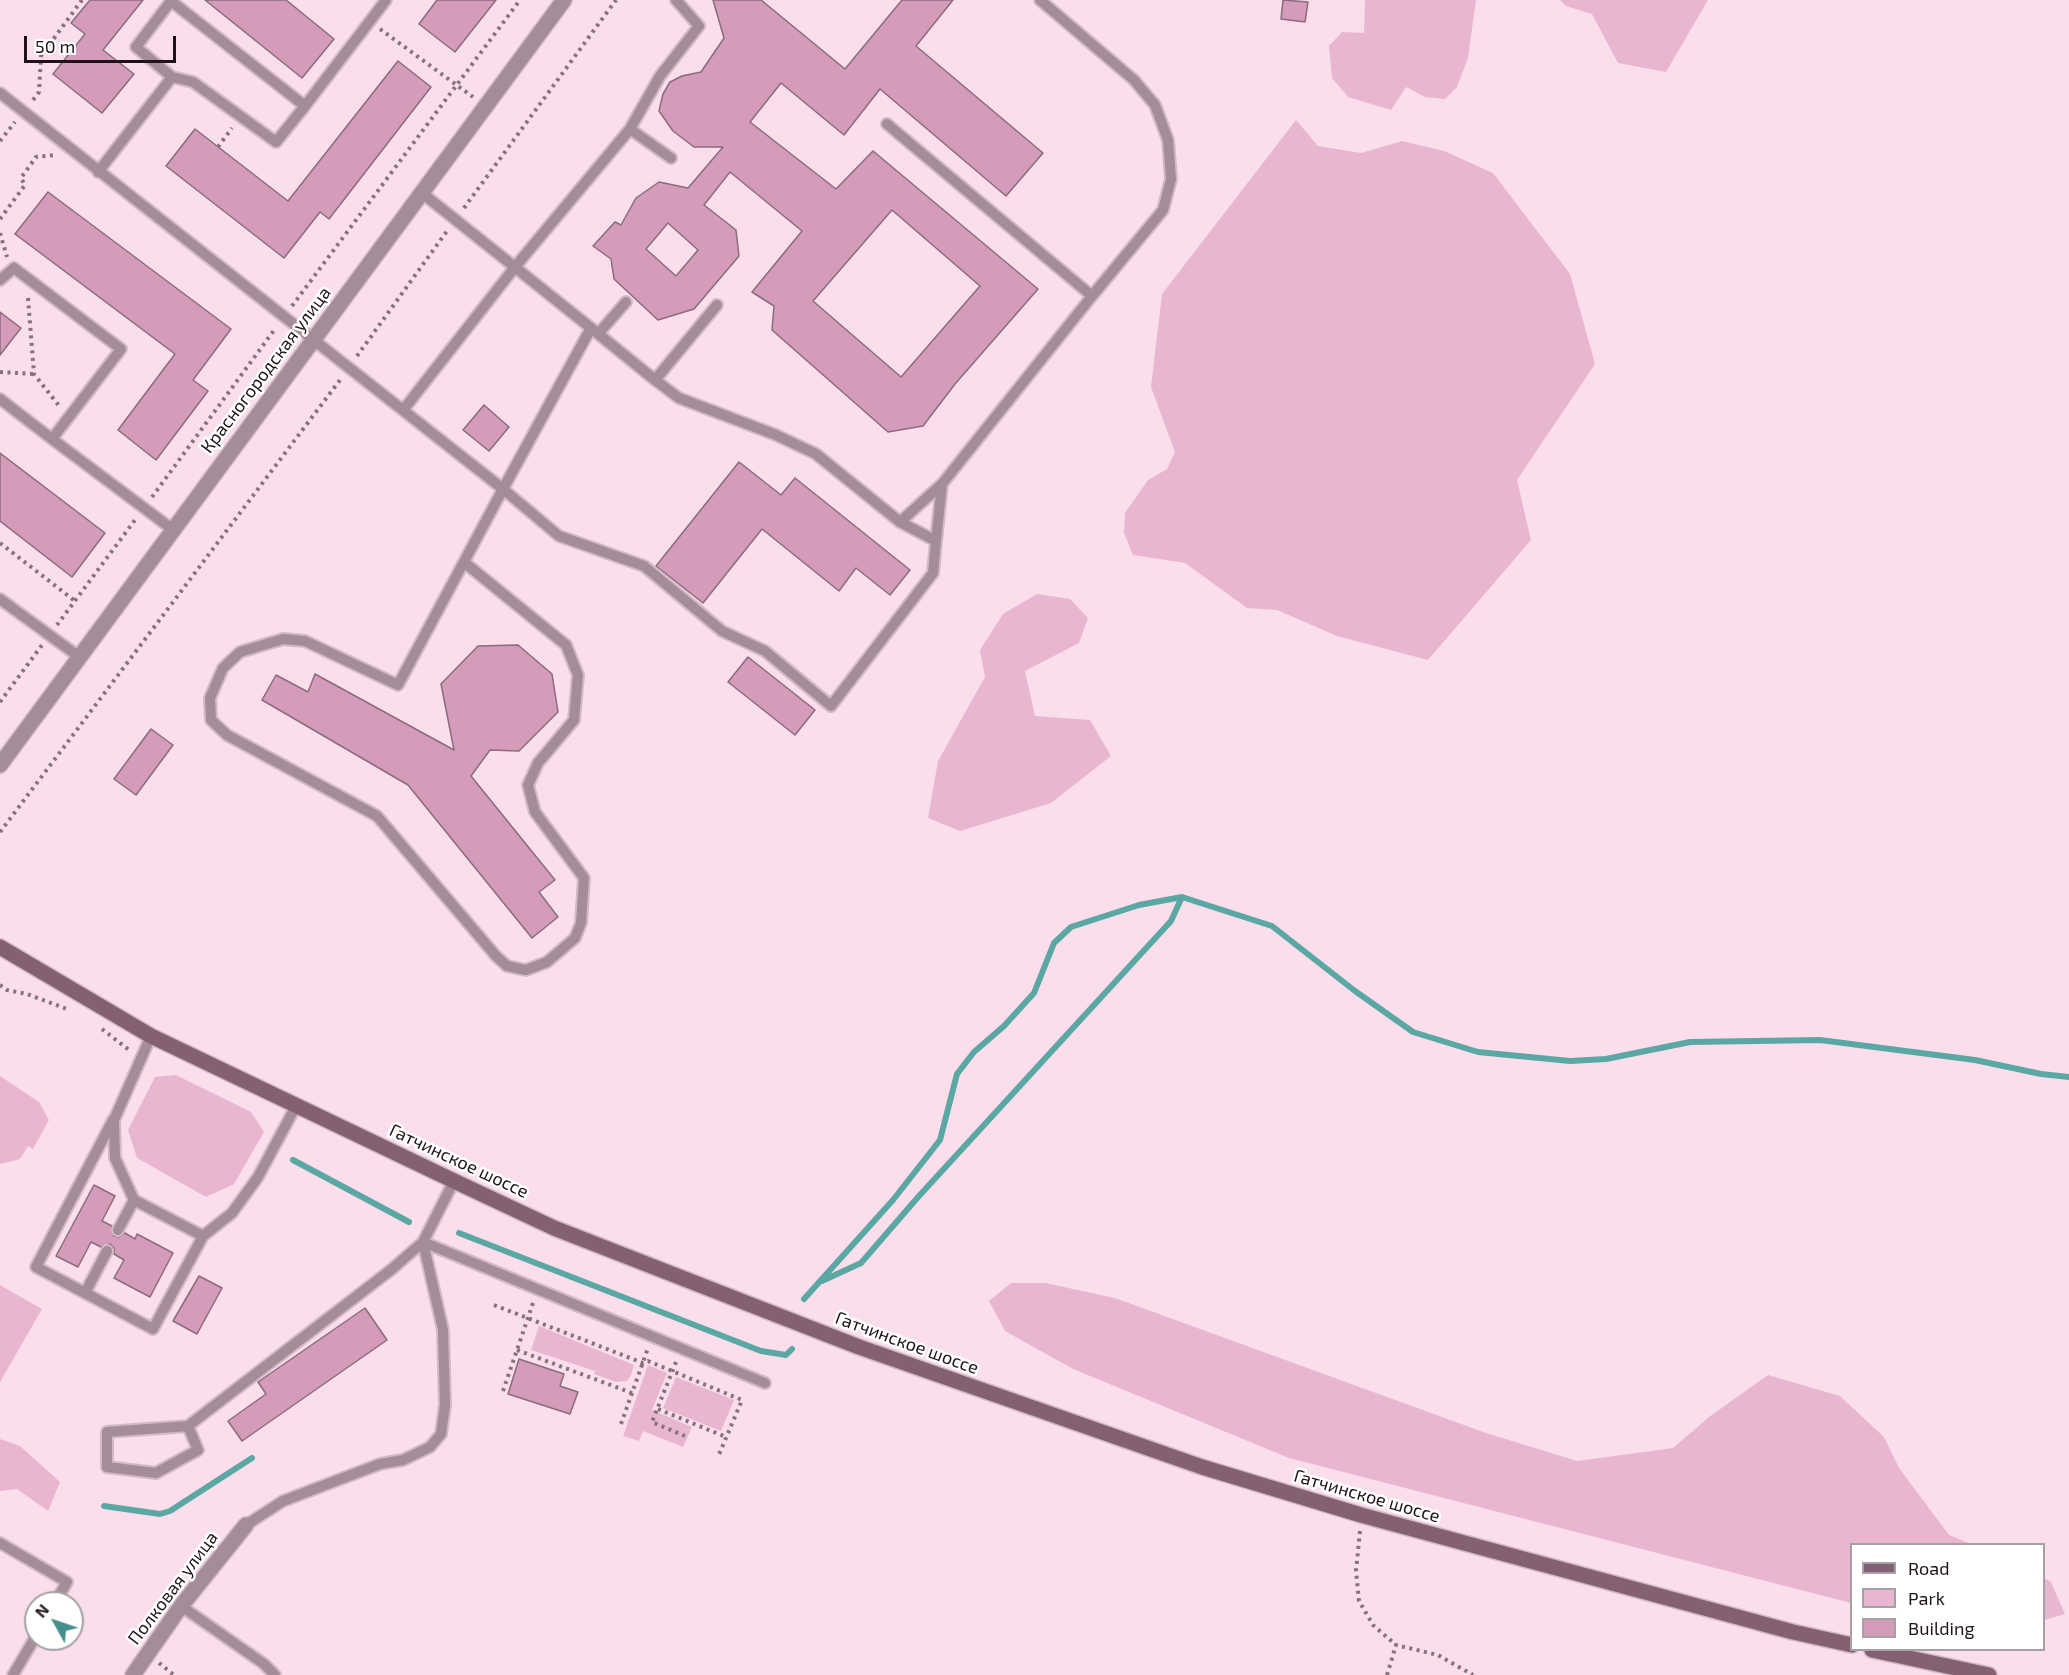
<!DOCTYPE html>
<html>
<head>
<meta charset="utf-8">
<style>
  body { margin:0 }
  #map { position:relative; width:2069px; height:1675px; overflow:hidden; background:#fbdeec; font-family:"Exo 2",sans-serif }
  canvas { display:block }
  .legend { position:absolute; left:1850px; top:1543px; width:195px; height:108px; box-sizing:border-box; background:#fff; border:2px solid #a5a1a3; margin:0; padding:8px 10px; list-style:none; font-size:18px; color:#1f131a }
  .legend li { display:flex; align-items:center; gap:12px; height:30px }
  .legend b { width:30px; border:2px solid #a5a1a3 }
  .north { position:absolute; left:24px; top:1591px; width:60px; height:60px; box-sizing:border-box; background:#fff; border:2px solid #a5a1a3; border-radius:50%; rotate:310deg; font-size:16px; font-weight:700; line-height:24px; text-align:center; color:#1f131a }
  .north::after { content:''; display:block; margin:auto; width:21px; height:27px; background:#468e8b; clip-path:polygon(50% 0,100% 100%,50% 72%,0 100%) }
  .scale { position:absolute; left:24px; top:36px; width:152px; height:27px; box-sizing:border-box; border:3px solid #1f131a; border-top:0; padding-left:8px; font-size:18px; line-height:21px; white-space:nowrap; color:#1f131a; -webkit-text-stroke:4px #fff; paint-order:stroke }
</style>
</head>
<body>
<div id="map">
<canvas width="2069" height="1675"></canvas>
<ul class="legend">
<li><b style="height:8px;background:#836173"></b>Road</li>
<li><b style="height:16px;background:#e9b6d1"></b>Park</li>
<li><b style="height:16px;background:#d49cba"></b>Building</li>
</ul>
<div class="north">N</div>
<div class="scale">50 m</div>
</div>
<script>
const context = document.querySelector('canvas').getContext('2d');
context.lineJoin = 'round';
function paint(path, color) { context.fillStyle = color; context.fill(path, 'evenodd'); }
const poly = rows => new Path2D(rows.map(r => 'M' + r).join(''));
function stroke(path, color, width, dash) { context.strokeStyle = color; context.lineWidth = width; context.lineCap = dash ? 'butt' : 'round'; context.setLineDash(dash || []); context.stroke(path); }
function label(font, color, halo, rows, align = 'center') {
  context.font = font + ' "Exo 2",sans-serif'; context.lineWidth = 5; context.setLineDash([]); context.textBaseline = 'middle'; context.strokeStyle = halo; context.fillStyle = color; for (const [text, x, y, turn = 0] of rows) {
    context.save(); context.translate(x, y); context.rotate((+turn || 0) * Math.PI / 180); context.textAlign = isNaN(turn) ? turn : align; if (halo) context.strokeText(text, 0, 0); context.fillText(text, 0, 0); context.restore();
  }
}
paint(poly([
  [1365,0,1476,0,1468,58,1457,87,1445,99,1425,97,1406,87,1391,110,1348,97,1332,78,1329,46,1342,32,1364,33],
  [1560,0,1708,0,1666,72,1618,63,1592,14,1566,6],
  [1296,120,1318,146,1361,153,1402,141,1444,151,1493,173,1570,274,1595,364,1517,480,1531,540,1428,660,1337,636,1277,610,1247,608,1185,563,1133,555,1124,533,1125,513,1148,480,1167,469,1175,452,1151,387,1162,294],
  [1037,594,1070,599,1088,618,1079,643,1025,671,1035,716,1090,720,1111,756,1051,803,960,831,928,818,938,761,985,677,980,650,1003,614],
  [176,1075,251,1112,264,1132,234,1184,206,1197,137,1158,128,1130,155,1077],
  [0,1076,39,1102,49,1120,33,1149,28,1146,20,1159,0,1164],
  [1011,1283,1045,1283,1115,1298,1486,1433,1577,1461,1673,1448,1709,1417,1768,1375,1840,1396,1884,1437,1899,1468,1949,1535,1971,1544,1852,1544,1851,1603,1289,1458,1073,1369,1005,1331,989,1301],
  [0,1285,42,1309,0,1382],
  [539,1326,634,1365,631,1375,627,1381,616,1382,594,1374,595,1371,531,1350],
  [648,1365,667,1373,652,1410,692,1427,683,1447,643,1431,639,1441,623,1436],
  [676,1377,734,1400,721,1431,663,1408],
  [0,1439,20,1446,60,1482,48,1511,17,1489,0,1491],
  [2044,1578,2051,1582,2065,1614,2044,1620]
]), '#e9b6d1');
stroke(poly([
  [293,1160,409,1222],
  [459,1233,761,1351,786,1355,792,1349],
  [822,1281,861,1263,919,1196,1171,921,1182,897],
  [804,1299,893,1200,940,1140,957,1074,974,1052,1004,1026,1034,993,1054,943,1071,927,1139,905,1182,897,1272,926,1355,991,1413,1032,1478,1052,1570,1061,1606,1059,1690,1042,1820,1040,1975,1060,2041,1074,2069,1077],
  [104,1506,160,1514,170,1511,252,1458]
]), '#5ba7a4', 6);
const building = poly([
  [90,0,143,0,103,50,134,74,102,113,53,74,85,34,71,23,90,0],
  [205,0,286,0,334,39,302,78,205,0],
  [437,0,496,0,455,52,419,24,437,0],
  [713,0,761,0,845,69,902,0,953,0,916,46,1043,153,1006,196,880,89,844,135,781,83,750,122,836,189,873,151,1038,289,955,384,923,426,888,432,772,330,774,306,752,292,802,231,730,172,704,205,736,230,739,256,694,309,658,320,614,279,611,259,593,246,615,222,621,225,636,198,659,182,688,188,723,147,694,147,673,131,659,111,663,94,670,82,682,76,701,72,724,38,713,0],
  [892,210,980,286,901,377,813,301,892,210],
  [668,223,698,250,676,276,646,249,668,223],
  [1283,0,1308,2,1305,22,1281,19,1283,0],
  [398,61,431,87,329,219,320,212,284,258,166,166,195,129,288,201,398,61],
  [48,192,231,329,193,380,208,391,156,460,118,430,175,354,15,234,48,192],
  [0,312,21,328,0,355,0,312],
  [484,405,509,427,489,451,463,430,484,405],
  [0,453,105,533,72,577,0,521,0,453],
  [739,462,781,495,795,478,910,570,890,595,856,568,839,591,762,529,703,603,656,566,739,462],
  [518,645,552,674,558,712,519,751,490,750,471,776,555,880,539,892,558,917,532,938,408,785,262,700,276,675,308,692,315,674,454,750,441,684,478,646,518,645],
  [748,657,815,710,795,735,728,682,748,657],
  [151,729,173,745,136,795,114,779,151,729],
  [94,1185,115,1196,102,1221,112,1226,114,1236,119,1237,125,1233,135,1239,137,1234,173,1253,150,1297,114,1278,124,1260,114,1254,114,1248,110,1244,101,1247,91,1242,78,1267,56,1256,94,1185],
  [199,1276,222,1288,197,1334,173,1321,199,1276],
  [365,1308,387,1340,242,1441,228,1421,266,1394,258,1382,365,1308],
  [519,1359,564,1374,560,1386,578,1392,570,1414,508,1394,519,1359]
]);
paint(building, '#d49cba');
stroke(building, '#8b6b7c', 1.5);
const lane = poly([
  [1040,0,1134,80,1155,105,1168,140,1171,179,1163,210,1092,296],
  [0,93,503,489,398,685,305,641,283,639,240,652,223,668,210,698,211,720,227,735,377,816,496,956,507,966,526,970,547,962,575,938,581,923,584,878,535,812,528,785,538,763,574,720,578,675,566,645,465,563],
  [305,106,386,0],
  [887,124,1092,296,942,484,936,541],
  [630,129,671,158],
  [98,172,172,77,136,47,171,1,305,106,276,142,193,82,172,77],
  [422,193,591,328,503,489,559,536,644,566,722,631,765,651,831,706,933,573,936,541,900,522,816,454,776,435,679,398,655,380],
  [0,280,14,268,121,349,52,439,0,399],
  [591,328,655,380,717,305],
  [598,334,626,302],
  [404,409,515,267,630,129,660,76,699,26,676,0],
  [52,439,172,529],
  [900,522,942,484],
  [0,599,78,656],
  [151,1036,114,1120,115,1158,134,1200,203,1236,232,1213,258,1177,296,1106],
  [113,1120,36,1267,153,1329,203,1236],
  [118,1230,134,1200],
  [85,1293,107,1251],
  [188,1426,198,1450,156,1473,107,1467,107,1432,188,1426,392,1269,423,1242,454,1181],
  [246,1525,283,1501,380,1464,403,1460,430,1447,441,1434,445,1405,443,1330,423,1242,765,1383],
  [0,1543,67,1582,55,1603],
  [181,1606,264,1664,275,1675],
  [13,1675,36,1636]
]);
const street = poly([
  [0,765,564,0],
  [133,1675,181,1606,246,1525]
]);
const secondary = poly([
  [0,947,151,1036,454,1181,554,1228,859,1347,1202,1467,1361,1515,1793,1632,1852,1645],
  [1872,1650,1989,1675]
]);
stroke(lane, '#d3b9c6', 14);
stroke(street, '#d3b9c6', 18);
stroke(secondary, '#d3b9c6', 18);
stroke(poly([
  [380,29,473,97],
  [33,100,39,92,41,56,82,0],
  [0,141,15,122],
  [218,147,232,128],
  [464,208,616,0],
  [0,219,25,185,21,178,36,157,55,155],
  [0,233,7,257],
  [28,298,34,374,60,407],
  [292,306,520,0],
  [357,356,447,231],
  [0,372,34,374],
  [152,497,275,329],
  [0,543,75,601],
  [57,625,135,520],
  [0,702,42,645],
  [0,832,340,380],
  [0,985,7,990,27,994,67,1009],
  [102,1029,129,1050],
  [494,1305,643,1363,648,1361,742,1400,718,1457],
  [517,1350,632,1393],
  [676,1362,652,1422,685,1436],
  [503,1391,533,1303],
  [658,1409,726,1437],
  [621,1424,648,1348],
  [1360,1531,1356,1571,1359,1601,1373,1625,1396,1645],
  [159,1663,174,1675],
  [1387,1675,1396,1645,1438,1655,1473,1675]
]), '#86727c', 4, [3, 4.5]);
stroke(lane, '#a48c99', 10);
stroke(street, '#a48c99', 15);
stroke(secondary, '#836173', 15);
label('18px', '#1f131a', '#fff', [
  ["Красногородская улица",266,370,-53],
  ["Гатчинское шоссе",459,1161,25],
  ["Гатчинское шоссе",907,1343,20],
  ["Гатчинское шоссе",1367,1496,16],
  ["Полковая улица",173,1588,-53]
]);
</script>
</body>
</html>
